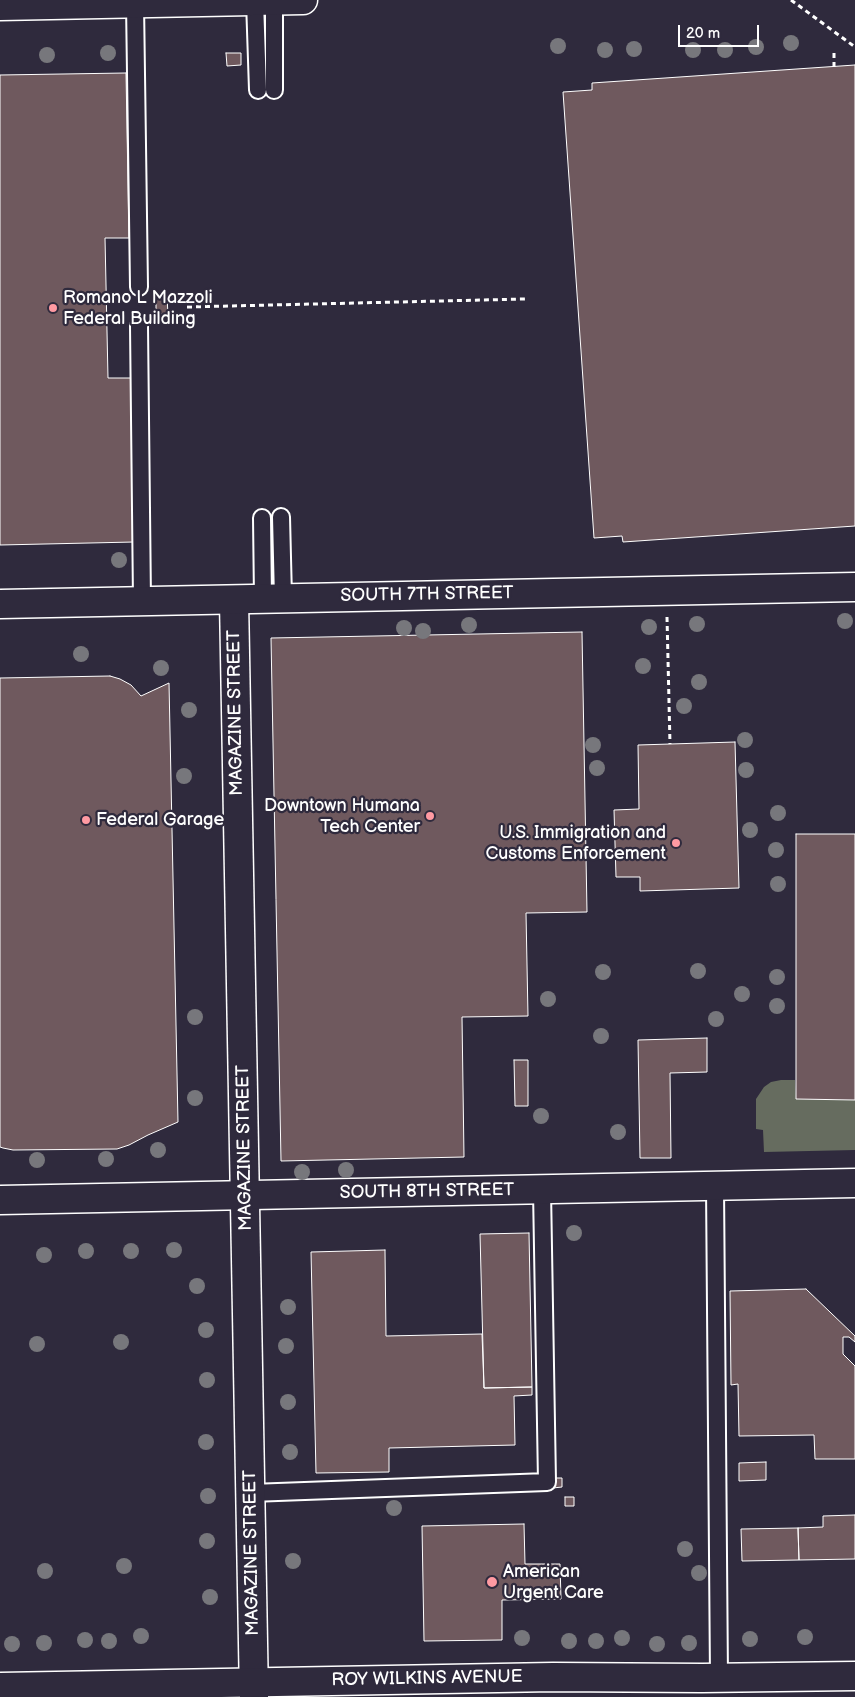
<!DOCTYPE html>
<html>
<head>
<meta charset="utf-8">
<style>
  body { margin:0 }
  #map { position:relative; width:855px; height:1697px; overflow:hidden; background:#2f2a3d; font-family:"Balsamiq Sans",sans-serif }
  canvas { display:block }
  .scale { position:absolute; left:678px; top:25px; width:81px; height:22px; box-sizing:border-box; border:2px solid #fff; border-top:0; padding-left:6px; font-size:15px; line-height:18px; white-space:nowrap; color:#fff; -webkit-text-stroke:4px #2f2a3d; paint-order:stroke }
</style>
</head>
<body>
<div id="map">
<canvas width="855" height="1697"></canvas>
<div class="scale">20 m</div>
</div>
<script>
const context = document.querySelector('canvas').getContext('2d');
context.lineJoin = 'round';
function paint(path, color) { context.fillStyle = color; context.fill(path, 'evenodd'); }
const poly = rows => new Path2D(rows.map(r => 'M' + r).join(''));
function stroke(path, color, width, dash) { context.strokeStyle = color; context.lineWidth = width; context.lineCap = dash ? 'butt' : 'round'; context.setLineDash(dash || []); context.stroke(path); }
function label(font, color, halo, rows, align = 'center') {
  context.font = font + ' "Balsamiq Sans",sans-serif'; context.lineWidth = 4.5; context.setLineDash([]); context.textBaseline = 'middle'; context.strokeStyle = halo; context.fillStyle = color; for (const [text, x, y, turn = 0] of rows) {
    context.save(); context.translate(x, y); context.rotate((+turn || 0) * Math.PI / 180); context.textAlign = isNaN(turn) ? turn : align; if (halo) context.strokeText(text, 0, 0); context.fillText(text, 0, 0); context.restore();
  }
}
paint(poly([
  [781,1080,795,1080,796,1099,855,1100,855,1150,764,1152,763,1130,756,1129,756,1099,764,1087,771,1082]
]), '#666c5f');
const building = poly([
  [226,53,241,53,241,65,227,66,226,53],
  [855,65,855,526,623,542,622,536,594,538,563,92,592,90,592,83,855,65],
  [126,73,129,238,105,238,108,378,131,378,134,542,0,545,0,75,126,73],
  [156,298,167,298,168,314,156,314,156,298],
  [582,632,587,912,526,913,528,1016,462,1017,464,1157,281,1161,271,638,582,632],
  [110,676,120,679,131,685,141,696,169,683,178,1122,148,1135,129,1145,117,1149,13,1150,3,1148,0,1147,0,678,110,676],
  [735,742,739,888,640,891,640,877,616,877,614,810,639,809,638,745,735,742],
  [796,834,855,834,855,1100,796,1099,796,834],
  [707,1038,707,1072,670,1073,671,1158,640,1158,638,1040,707,1038],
  [514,1060,528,1060,528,1106,515,1106,514,1060],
  [529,1233,532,1387,484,1388,480,1234,529,1233],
  [385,1250,386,1336,482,1334,484,1388,532,1387,532,1395,514,1396,515,1445,389,1448,389,1472,316,1473,311,1252,385,1250],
  [806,1289,855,1336,855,1342,849,1337,843,1337,843,1354,855,1366,855,1459,815,1459,814,1435,739,1436,738,1384,731,1385,730,1291,806,1289],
  [766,1462,766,1480,739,1481,739,1463,766,1462],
  [552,1478,562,1478,562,1487,553,1488,552,1478],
  [565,1497,574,1497,574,1506,565,1506,565,1497],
  [855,1515,855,1559,799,1560,798,1528,823,1527,823,1516,855,1515],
  [524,1524,525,1564,560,1564,561,1599,502,1600,502,1640,424,1641,422,1526,524,1524],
  [798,1528,799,1560,742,1561,741,1529,798,1528]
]);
paint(building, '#6f595e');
stroke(building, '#fff', 1);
const lane = poly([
  [255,1,258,90],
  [135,3,139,287],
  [274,90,274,1],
  [139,326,142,601],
  [281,517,283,598],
  [262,518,263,599],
  [715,1186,719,1678],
  [251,1493,547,1482,542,1190]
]);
const street = poly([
  [234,600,254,1697]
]);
const secondary = poly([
  [0,6,303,0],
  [0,604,855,587],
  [0,1200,855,1183]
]);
const primary = poly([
  [0,1687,553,1677,702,1678,855,1676]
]);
stroke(lane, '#fff', 20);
stroke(street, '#fff', 31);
stroke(secondary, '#fff', 31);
stroke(primary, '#fff', 31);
stroke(poly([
  [791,0,855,47],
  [834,53,834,67],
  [187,307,525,299],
  [667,617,670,744]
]), '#fff', 3, [5, 4]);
stroke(lane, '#2f2a3d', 16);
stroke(street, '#2f2a3d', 28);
stroke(secondary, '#2f2a3d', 28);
stroke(primary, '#2f2a3d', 28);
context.fillStyle = '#77777c';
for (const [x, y] of [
  [791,43],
  [558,46],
  [756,47],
  [634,49],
  [605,50],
  [693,50],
  [725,50],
  [108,53],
  [47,55],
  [119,560],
  [845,621],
  [697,624],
  [469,625],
  [649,627],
  [404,628],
  [423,631],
  [81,654],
  [643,666],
  [161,668],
  [699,682],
  [684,706],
  [189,710],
  [745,740],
  [593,745],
  [597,768],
  [746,770],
  [184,776],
  [778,813],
  [750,830],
  [776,850],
  [778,884],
  [698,971],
  [603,972],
  [777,977],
  [742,994],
  [548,999],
  [777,1006],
  [195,1017],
  [716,1019],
  [601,1036],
  [195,1098],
  [541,1116],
  [618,1132],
  [158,1150],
  [106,1159],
  [37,1160],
  [346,1170],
  [302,1172],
  [574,1233],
  [174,1250],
  [86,1251],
  [131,1251],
  [44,1255],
  [197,1286],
  [288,1307],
  [206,1330],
  [121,1342],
  [37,1344],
  [286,1346],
  [207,1380],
  [288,1402],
  [206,1442],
  [290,1452],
  [208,1496],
  [394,1508],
  [207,1541],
  [685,1549],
  [293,1561],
  [124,1566],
  [45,1571],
  [699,1573],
  [210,1597],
  [141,1636],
  [805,1637],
  [522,1638],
  [622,1638],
  [750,1639],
  [85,1640],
  [109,1641],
  [569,1641],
  [596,1641],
  [44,1643],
  [689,1643],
  [12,1644],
  [657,1644]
]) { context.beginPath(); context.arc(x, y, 8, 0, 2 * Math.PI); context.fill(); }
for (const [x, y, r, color] of [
  [53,308,5,"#ff9aa2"],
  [430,816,5,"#ff9aa2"],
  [86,820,5,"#ff9aa2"],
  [676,843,5,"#ff9aa2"],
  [492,1582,6,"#ff9aa2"]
]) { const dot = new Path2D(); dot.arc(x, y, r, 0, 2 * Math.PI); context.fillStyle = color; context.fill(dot); stroke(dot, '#2f2a3d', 2); }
label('18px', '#fff', '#2f2a3d', [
  ["Romano L Mazzoli",63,298],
  ["Federal Building",63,319],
  ["Downtown Humana",420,806,"right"],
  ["Tech Center",420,827,"right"],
  ["Federal Garage",96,820],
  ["U.S. Immigration and",666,833,"right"],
  ["Customs Enforcement",666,854,"right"],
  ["American",503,1572],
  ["Urgent Care",503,1593]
], 'left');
label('18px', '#fff', '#2f2a3d', [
  ["SOUTH 7TH STREET",427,595,-1],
  ["MAGAZINE STREET",236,713,-91],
  ["MAGAZINE STREET",245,1148,-91],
  ["SOUTH 8TH STREET",427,1192,-1],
  ["MAGAZINE STREET",252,1553,-91],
  ["ROY WILKINS AVENUE",427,1679,-1]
]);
</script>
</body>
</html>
